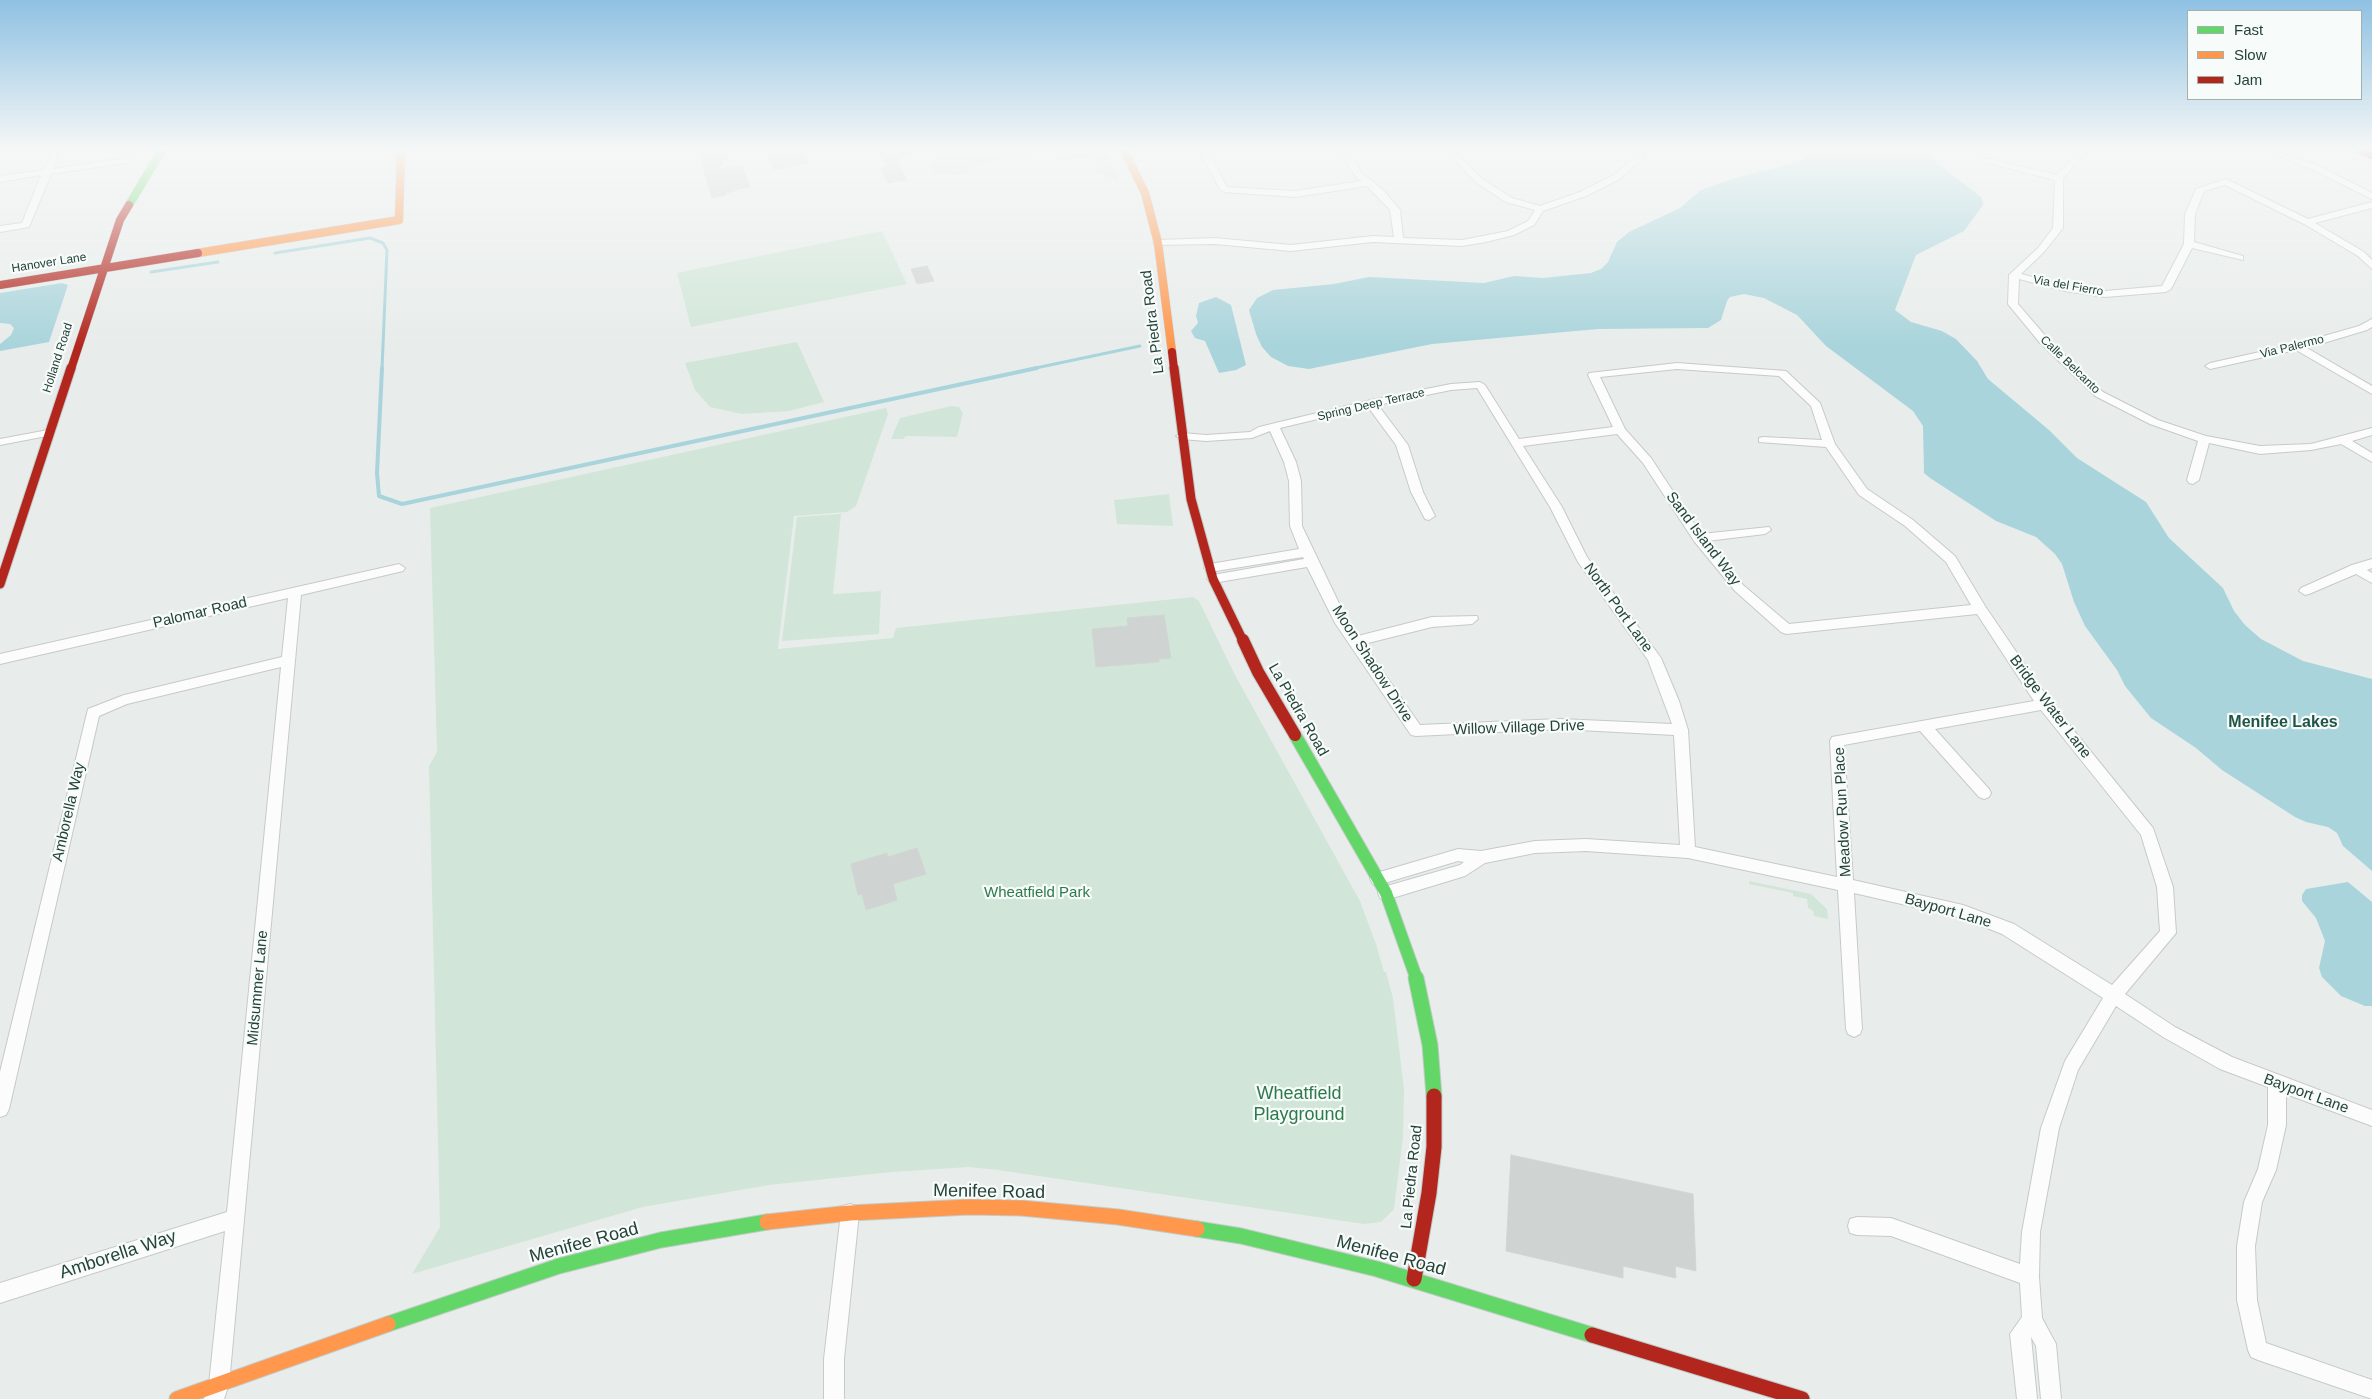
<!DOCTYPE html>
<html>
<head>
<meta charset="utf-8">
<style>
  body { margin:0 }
  #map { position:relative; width:2372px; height:1399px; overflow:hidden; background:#e8edeb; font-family:Arial,sans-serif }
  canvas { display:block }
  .legend { position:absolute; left:2187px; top:10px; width:175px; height:90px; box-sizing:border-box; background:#f7fbf9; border:1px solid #a3b1ad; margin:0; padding:6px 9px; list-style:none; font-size:15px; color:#24423a }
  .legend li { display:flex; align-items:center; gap:10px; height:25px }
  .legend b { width:25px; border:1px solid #a3b1ad }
</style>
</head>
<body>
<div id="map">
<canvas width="2372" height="1399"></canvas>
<ul class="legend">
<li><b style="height:6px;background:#63d668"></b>Fast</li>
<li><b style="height:6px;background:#ff974d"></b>Slow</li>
<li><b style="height:6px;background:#b3261e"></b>Jam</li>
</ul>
</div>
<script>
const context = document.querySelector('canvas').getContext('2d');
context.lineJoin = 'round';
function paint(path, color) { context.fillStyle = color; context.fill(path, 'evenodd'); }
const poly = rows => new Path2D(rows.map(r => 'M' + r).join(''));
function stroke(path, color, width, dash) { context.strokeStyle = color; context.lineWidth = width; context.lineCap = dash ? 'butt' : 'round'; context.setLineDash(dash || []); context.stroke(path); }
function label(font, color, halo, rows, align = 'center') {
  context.font = font + ' Arial,sans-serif'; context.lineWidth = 4.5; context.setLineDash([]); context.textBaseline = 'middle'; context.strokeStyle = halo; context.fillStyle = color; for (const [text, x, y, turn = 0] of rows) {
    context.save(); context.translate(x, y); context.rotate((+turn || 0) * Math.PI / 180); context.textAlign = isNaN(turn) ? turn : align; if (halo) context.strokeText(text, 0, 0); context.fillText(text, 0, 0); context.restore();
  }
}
paint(poly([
  [1019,150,1029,150,1031,153,1029,156,981,164,967,172,957,175,938,174,933,171,930,166,935,160,947,156,976,157],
  [1094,151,1109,155,1119,181,1089,169,1099,167,1091,156,1052,163,1050,162,1056,158],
  [882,231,907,284,691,327,677,273],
  [797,342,824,402,789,411,742,414,710,407,695,390,685,363],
  [951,406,959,407,963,413,957,437,906,436,903,439,891,439,900,418],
  [886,408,888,414,856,506,847,512,794,516,778,649,893,638,896,628,1193,597,1199,601,1235,675,1360,901,1376,944,1384,972,1386,972,1393,998,1404,1089,1403,1137,1394,1209,1381,1222,1364,1224,998,1170,969,1167,892,1172,769,1185,643,1207,412,1274,440,1227,429,766,437,752,430,508],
  [1169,494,1173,526,1117,524,1114,500],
  [841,514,833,594,881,591,879,634,782,641,797,517],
  [1749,881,1811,894,1827,909,1828,919,1814,916,1813,911,1808,908,1807,899,1793,896,1793,893,1749,884]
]), '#d1e6d8');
paint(poly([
  [1808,150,1931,150,1932,159,1976,193,1982,198,1983,205,1964,231,1916,255,1895,310,1911,322,1942,331,1956,339,1977,361,1988,379,2049,430,2077,458,2146,502,2169,538,2223,588,2234,611,2245,625,2261,639,2303,661,2372,679,2372,871,2343,846,2337,833,2328,827,2306,822,2295,817,2222,770,2196,748,2151,718,2125,686,2117,670,2085,626,2074,602,2062,564,2055,554,2036,537,1996,521,1930,478,1924,473,1923,426,1913,411,1826,346,1797,315,1764,298,1744,294,1730,297,1727,301,1721,320,1708,328,1598,329,1432,344,1309,369,1288,366,1271,357,1262,347,1256,334,1249,310,1257,298,1273,290,1334,284,1369,277,1484,283,1514,276,1543,278,1591,273,1601,269,1608,262,1617,242,1629,232,1680,208,1701,190,1735,178,1803,161,1809,153],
  [62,283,68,285,49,342,0,351,0,344,11,335,14,328,10,324,0,323,0,293],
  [1216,297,1231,305,1246,365,1236,370,1219,373,1205,341,1195,338,1191,331,1198,323,1196,316,1199,303],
  [2348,882,2372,902,2372,1006,2365,1006,2341,996,2322,977,2319,968,2325,941,2316,918,2302,901,2302,895,2306,889]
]), '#a9d4db');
stroke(poly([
  [275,253,370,238,383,243,387,250,382,369],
  [151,272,218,262],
  [1031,369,1140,346]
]), '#a9d4db', 3);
stroke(poly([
  [382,368,377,473,379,496,402,504,1037,368]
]), '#a9d4db', 4);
const building = poly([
  [698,150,732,150,719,169,742,165,750,187,734,190,735,191,726,193,727,195,712,198,698,150],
  [766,150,803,150,809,163,774,170,766,150],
  [878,150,916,150,897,161,907,180,888,183,880,168,887,167,878,150],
  [927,266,934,281,917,284,911,269,927,266],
  [1164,615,1171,658,1159,659,1159,662,1096,667,1092,629,1128,626,1127,618,1164,615],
  [917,848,926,874,893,884,897,900,866,910,862,894,858,895,851,864,887,853,888,857,917,848],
  [1511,1155,1693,1194,1696,1271,1675,1266,1676,1278,1623,1266,1623,1278,1506,1251,1511,1155]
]);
paint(building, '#cfd4d2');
stroke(building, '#d1d6d4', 1);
const street = poly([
  [52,150,60,150,53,169,125,158,128,150,136,150,131,162,51,174,29,227,0,232,0,226,22,223,41,175,0,182,0,176,44,170,52,150],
  [1199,150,1207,150,1227,187,1295,191,1361,181,1356,177,1339,150,1347,150,1362,173,1384,191,1400,210,1403,238,1462,240,1508,231,1528,221,1535,210,1506,202,1475,182,1446,150,1454,150,1481,178,1512,198,1540,206,1580,192,1614,175,1636,156,1636,150,1644,150,1644,157,1620,179,1586,196,1543,211,1534,225,1514,235,1486,242,1462,246,1373,242,1291,251,1215,244,1155,245,1153,243,1158,240,1215,238,1291,245,1373,236,1394,237,1390,210,1367,186,1295,197,1224,192,1220,189,1199,150],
  [2081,150,2089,150,2063,178,2063,228,2044,252,2021,274,2065,285,2105,291,2162,286,2184,244,2185,214,2196,189,2226,179,2308,219,2372,202,2372,208,2315,223,2364,252,2372,260,2372,269,2358,256,2304,224,2225,185,2204,191,2195,214,2194,242,2243,256,2243,260,2192,248,2171,289,2166,292,2105,297,2065,291,2019,279,2018,304,2048,339,2103,392,2158,420,2206,436,2260,446,2311,444,2372,428,2372,435,2352,441,2372,453,2372,462,2341,444,2311,450,2260,454,2209,443,2199,480,2193,484,2189,483,2187,480,2198,441,2150,424,2095,396,2040,343,2008,304,2009,275,2038,248,2053,228,2055,180,1976,160,1980,157,2057,175,2081,150],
  [2264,150,2275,150,2319,166,2372,193,2372,199,2313,170,2264,150],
  [2372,319,2372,327,2367,330,2307,348,2372,386,2372,394,2296,350,2210,369,2205,366,2210,363,2296,344,2359,326,2372,319],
  [1677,363,1786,371,1820,403,1835,444,1867,489,1913,520,1955,556,1985,606,2049,700,2153,828,2173,887,2176,933,2125,994,2175,1027,2232,1057,2372,1110,2372,1126,2286,1094,2286,1125,2276,1170,2262,1202,2255,1246,2257,1300,2266,1343,2372,1380,2372,1399,2258,1360,2251,1357,2248,1350,2237,1300,2237,1246,2244,1202,2258,1169,2268,1125,2268,1087,2220,1069,2163,1037,2116,1006,2078,1070,2059,1128,2040,1232,2039,1277,2042,1318,2056,1344,2061,1399,2041,1399,2036,1346,2031,1337,2037,1399,2017,1399,2010,1334,2022,1317,2020,1283,1891,1236,1857,1235,1850,1233,1848,1226,1850,1219,1857,1217,1891,1218,2020,1264,2022,1232,2041,1128,2065,1061,2103,998,2002,934,1962,918,1854,893,1862,1029,1860,1034,1854,1037,1848,1034,1846,1029,1838,890,1688,858,1586,851,1535,853,1485,863,1465,876,1386,900,1380,898,1378,893,1380,888,1460,865,1464,862,1458,861,1378,885,1373,884,1370,879,1373,874,1458,849,1481,851,1535,841,1586,839,1680,845,1674,735,1560,729,1416,736,1411,735,1335,623,1307,567,1213,583,1207,579,1213,575,1304,559,1303,557,1210,572,1204,568,1210,564,1299,549,1290,526,1289,481,1284,462,1270,431,1252,438,1206,441,1182,439,1176,436,1182,433,1206,435,1250,432,1259,427,1371,400,1451,384,1480,382,1485,385,1519,439,1613,427,1588,375,1589,373,1677,363],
  [1677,369,1779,376,1811,406,1822,440,1763,437,1759,438,1759,442,1826,447,1859,495,1905,526,1946,562,1971,605,1789,624,1743,585,1707,541,1765,534,1771,530,1769,527,1701,534,1651,458,1625,429,1600,377,1677,369],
  [1477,388,1550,507,1578,562,1648,660,1672,724,1560,719,1420,725,1364,644,1432,627,1472,624,1478,619,1477,616,1432,617,1358,636,1346,618,1302,526,1301,481,1296,462,1280,428,1368,407,1396,445,1411,492,1425,519,1429,520,1435,516,1423,492,1408,445,1378,405,1451,390,1477,388],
  [1617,434,1643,463,1694,541,1735,591,1781,632,1786,634,1977,614,2034,701,1832,737,1830,741,1837,877,1695,847,1688,730,1679,701,1661,658,1587,557,1562,507,1523,446,1617,434],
  [2041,710,2141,835,2157,887,2160,931,2112,985,2014,924,1963,905,1853,880,1844,745,1920,731,1979,797,1984,799,1989,797,1991,793,1989,789,1935,729,2041,710],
  [48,430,52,431,52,435,0,445,0,439,48,430],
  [2372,559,2372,568,2367,570,2372,573,2372,583,2356,574,2309,594,2305,595,2299,591,2301,588,2352,565,2372,559],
  [399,564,405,568,403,571,301,595,229,1384,224,1399,204,1399,209,1384,225,1231,0,1303,0,1283,227,1212,281,667,127,704,99,716,9,1109,6,1115,0,1117,0,1072,88,709,124,695,282,657,288,598,0,664,0,654,399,564],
  [850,1204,857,1206,859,1213,844,1359,844,1399,824,1399,824,1359,841,1213,843,1206,850,1204]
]);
const fastFar2 = poly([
  [129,205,162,150]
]);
const fastFar1 = poly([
  [1295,735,1386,893,1417,980]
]);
const fast = poly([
  [1416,978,1430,1045,1434,1096],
  [1197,1229,1241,1236,1377,1269,1592,1335],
  [388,1324,559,1266,661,1240,767,1222]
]);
const slowFar1 = poly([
  [1124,150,1145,193,1158,243,1172,352],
  [198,253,399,220,401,150]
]);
const slow = poly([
  [767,1222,850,1213,969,1207,1021,1208,1118,1217,1197,1229],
  [177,1399,388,1324]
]);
const jamFar3 = poly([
  [2361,150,2372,155],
  [0,285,198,253],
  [1172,352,1174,369],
  [71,369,120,220,129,205]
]);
const jamFar2 = poly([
  [1174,368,1191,499,1213,579,1243,641],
  [0,584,71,368]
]);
const jamFar1 = poly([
  [1243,640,1258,672,1295,735]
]);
const jam = poly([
  [1414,1279,1429,1193,1434,1147,1434,1096],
  [1592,1335,1802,1399]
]);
stroke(street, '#c5cac8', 2);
stroke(fastFar2, '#c3cbc8', 9);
stroke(fastFar1, '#c3cbc8', 14);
stroke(fast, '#c3cbc8', 17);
stroke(slowFar1, '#c3cbc8', 9);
stroke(slow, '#c3cbc8', 17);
stroke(jamFar3, '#c3cbc8', 9);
stroke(jamFar2, '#c3cbc8', 11);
stroke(jamFar1, '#c3cbc8', 14);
stroke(jam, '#c3cbc8', 17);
paint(street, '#fcfcfc');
stroke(fastFar2, '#63d668', 8);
stroke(fastFar1, '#63d668', 12);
stroke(fast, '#63d668', 15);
stroke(slowFar1, '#ff974d', 8);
stroke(slow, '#ff974d', 15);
stroke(jamFar3, '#b3261e', 8);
stroke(jamFar2, '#b3261e', 9);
stroke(jamFar1, '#b3261e', 12);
stroke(jam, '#b3261e', 15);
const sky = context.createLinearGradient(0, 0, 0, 346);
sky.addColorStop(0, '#8fc1e3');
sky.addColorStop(0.43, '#f5f7f6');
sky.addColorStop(1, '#f5f7f600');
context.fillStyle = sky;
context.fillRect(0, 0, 2372, 346);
label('12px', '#24423a', '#f7fbf9', [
  ["Hanover Lane",49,263,-9],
  ["Via del Fierro",2068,286,10],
  ["Via Palermo",2292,347,-14],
  ["Holland Road",58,358,-72],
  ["Calle Belcanto",2070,365,44],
  ["Spring Deep Terrace",1371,405,-13]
]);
label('15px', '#24423a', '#f7fbf9', [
  ["La Piedra Road",1153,322,-97],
  ["Sand Island Way",1703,539,53],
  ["North Port Lane",1618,608,54],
  ["Palomar Road",200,613,-13],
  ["Moon Shadow Drive",1372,664,57],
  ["Bridge Water Lane",2050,707,53],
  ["La Piedra Road",1298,710,60],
  ["Willow Village Drive",1519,728,-2],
  ["Amborella Way",69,812,-77],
  ["Meadow Run Place",1843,812,-93],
  ["Bayport Lane",1948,911,16],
  ["Midsummer Lane",258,988,-85],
  ["Bayport Lane",2306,1094,20],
  ["La Piedra Road",1412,1177,-84]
]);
label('15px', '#2d7a4b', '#f7fbf9', [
  ["Wheatfield Park",1037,893]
]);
label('bold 16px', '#1f5548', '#f7fbf9', [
  ["Menifee Lakes",2283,723]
]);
label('18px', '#2d7a4b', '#f7fbf9', [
  ["Wheatfield",1299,1094],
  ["Playground",1299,1115]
]);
label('18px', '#24423a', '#f7fbf9', [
  ["Menifee Road",989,1192,1],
  ["Menifee Road",584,1243,-15],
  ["Amborella Way",118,1255,-18],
  ["Menifee Road",1391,1256,15]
]);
</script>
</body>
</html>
